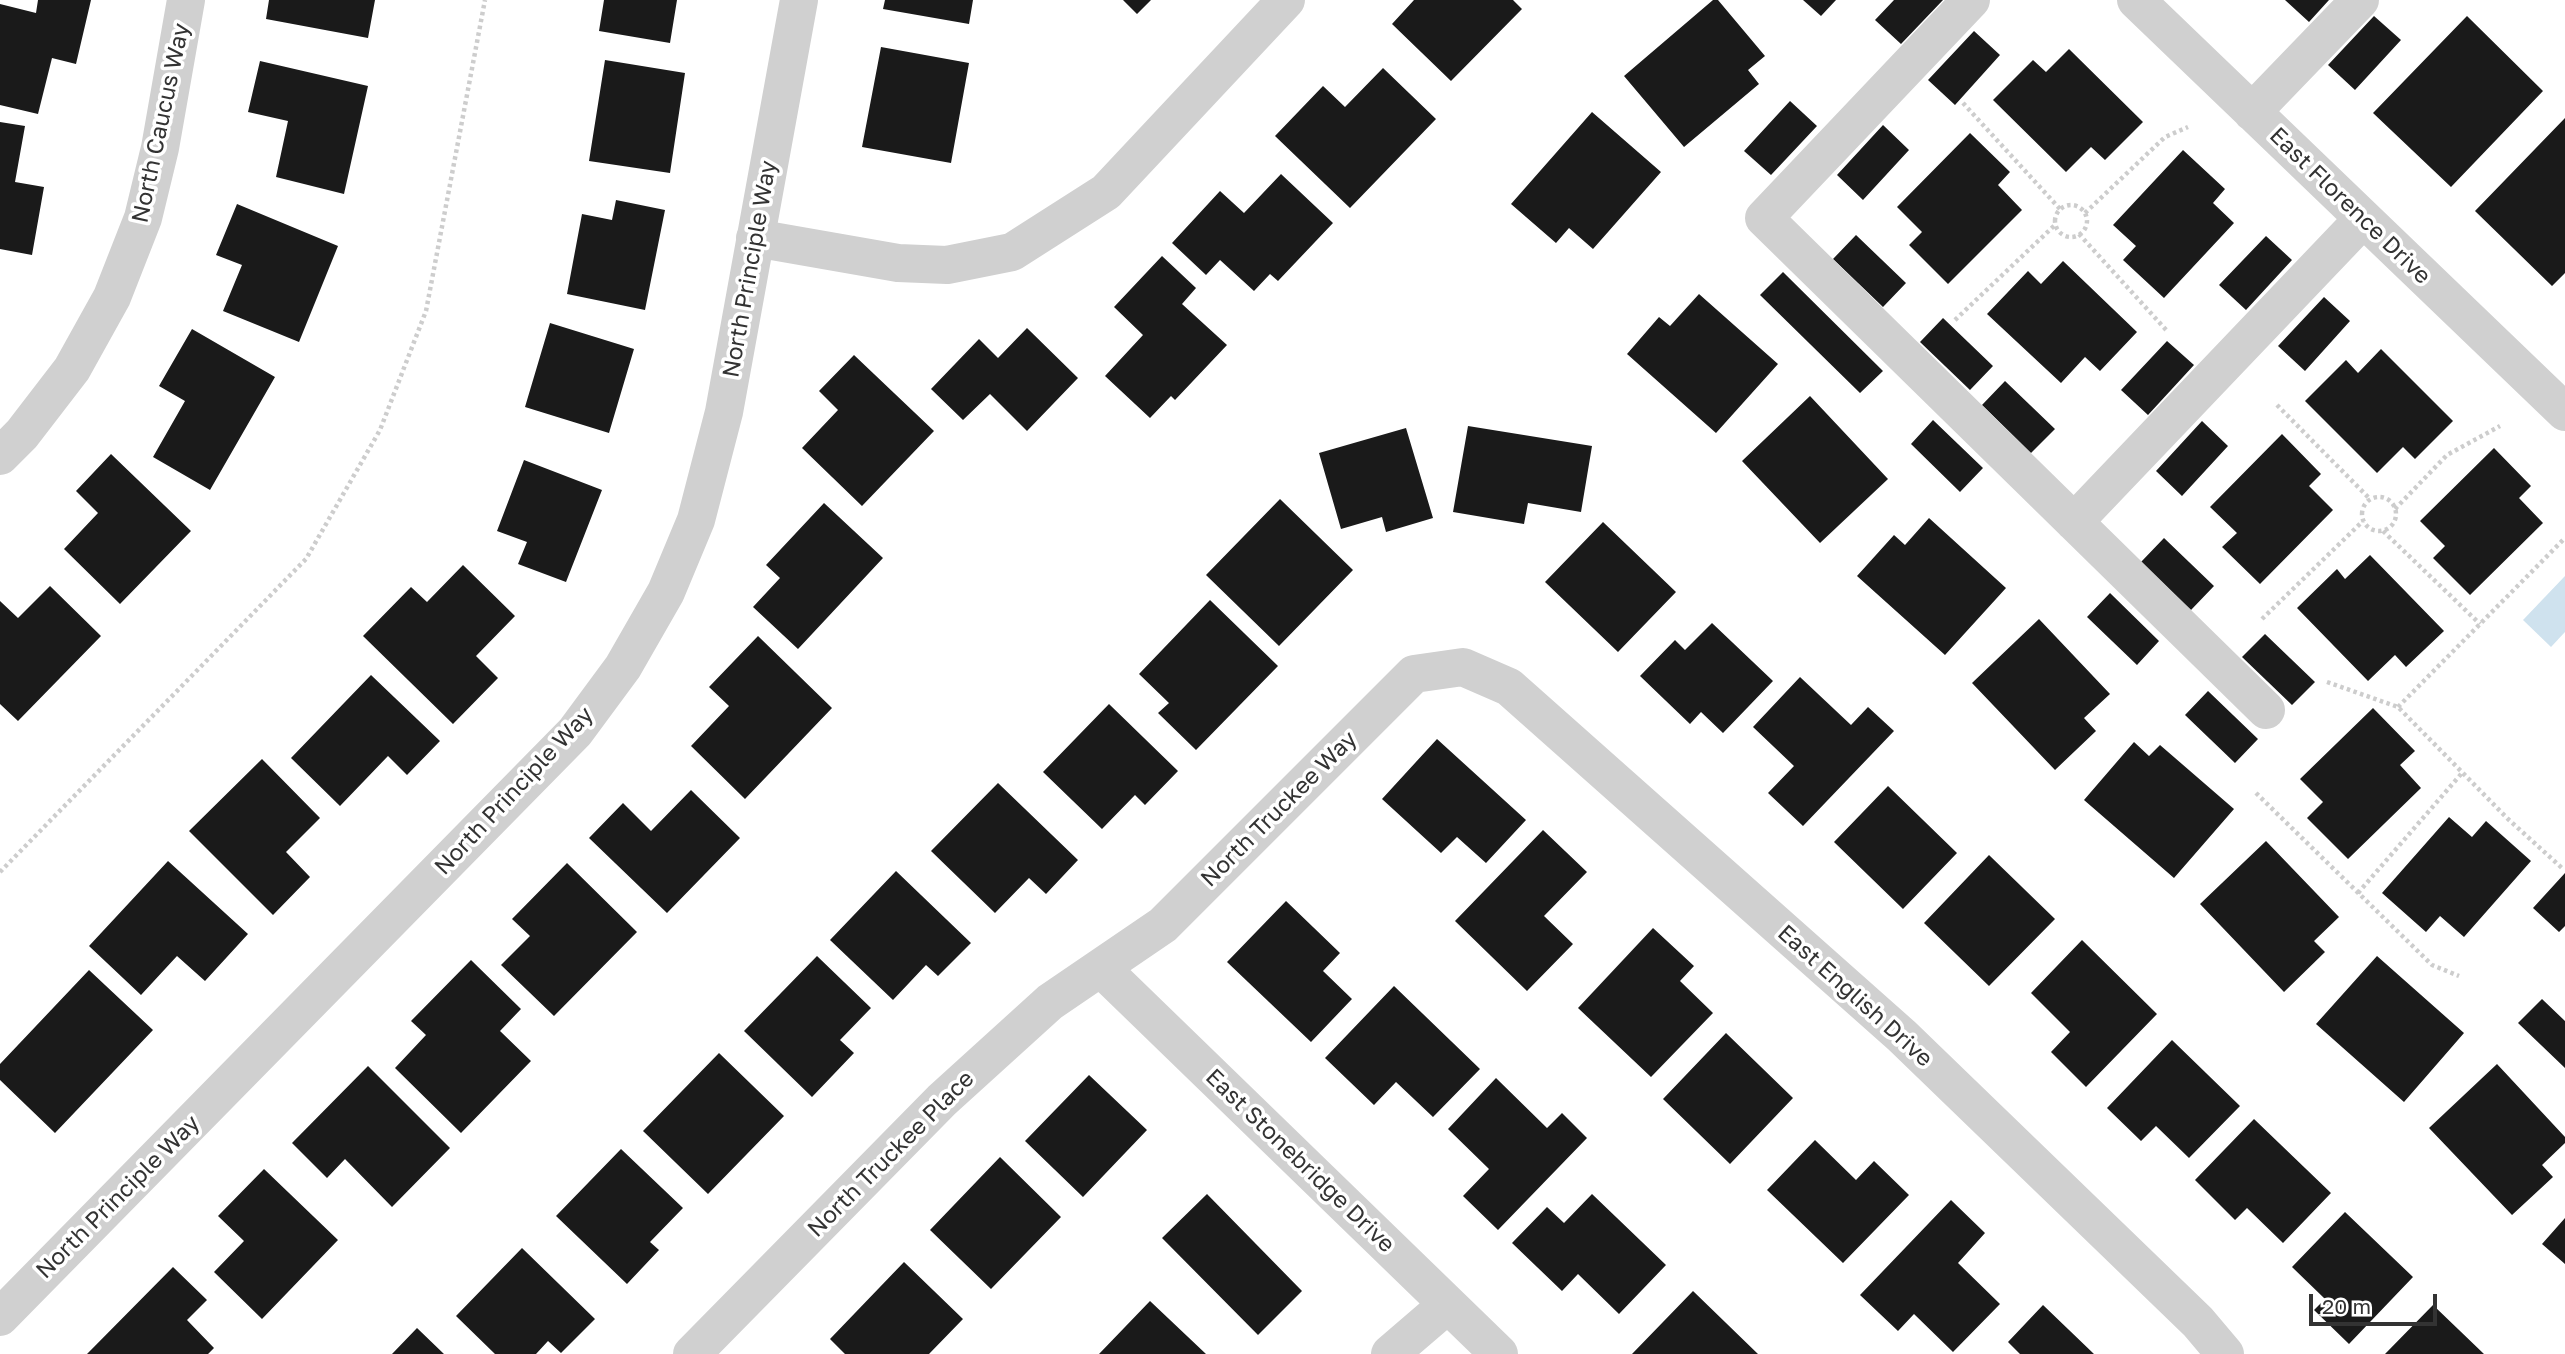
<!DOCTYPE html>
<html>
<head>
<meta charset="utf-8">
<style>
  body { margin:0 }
  #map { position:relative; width:2565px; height:1354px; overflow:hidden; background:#fff; font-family:"Golos Text",sans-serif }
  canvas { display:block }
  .scale { position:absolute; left:2309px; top:1294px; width:128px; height:32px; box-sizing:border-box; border:4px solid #333; border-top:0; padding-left:9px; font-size:21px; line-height:24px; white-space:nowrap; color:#333; -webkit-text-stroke:5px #fff; paint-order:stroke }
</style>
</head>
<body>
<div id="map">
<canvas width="2565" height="1354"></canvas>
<div class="scale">20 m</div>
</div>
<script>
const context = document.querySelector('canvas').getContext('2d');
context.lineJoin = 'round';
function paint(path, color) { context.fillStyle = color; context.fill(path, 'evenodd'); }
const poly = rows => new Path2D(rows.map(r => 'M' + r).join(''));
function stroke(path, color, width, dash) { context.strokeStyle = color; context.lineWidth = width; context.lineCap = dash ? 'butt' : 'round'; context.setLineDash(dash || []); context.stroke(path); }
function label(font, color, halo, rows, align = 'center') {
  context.font = font + ' "Golos Text",sans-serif'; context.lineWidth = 7; context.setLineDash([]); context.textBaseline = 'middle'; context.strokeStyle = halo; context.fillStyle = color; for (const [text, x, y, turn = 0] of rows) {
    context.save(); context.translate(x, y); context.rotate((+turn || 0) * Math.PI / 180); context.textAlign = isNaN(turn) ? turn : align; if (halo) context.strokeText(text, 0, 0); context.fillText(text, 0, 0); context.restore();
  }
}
paint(poly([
  [2565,576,2565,632,2551,647,2523,620]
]), '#cfe2ee');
paint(poly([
  [38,0,91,0,76,64,52,58,38,114,0,105,0,4,36,13],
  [269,0,375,0,368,38,266,19],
  [604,0,677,0,670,43,599,31],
  [885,0,973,0,969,24,883,9],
  [1123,0,1151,0,1137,14],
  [1414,0,1513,0,1522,9,1451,81,1392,24],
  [1713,0,1718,0,1765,56,1748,70,1759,84,1684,147,1624,76],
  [1803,0,1836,0,1821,16],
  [1894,0,1943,0,1901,44,1875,20],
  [2285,0,2329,0,2309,22],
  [2374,16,2401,40,2355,90,2328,65],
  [2467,16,2543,91,2451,187,2373,113],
  [1974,31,2000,55,1955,105,1928,80],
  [881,47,969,63,951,163,862,147],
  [2069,49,2143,122,2105,160,2091,147,2066,172,1993,100,2033,60,2046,72],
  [605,60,685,73,670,173,589,161],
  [260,61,368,86,344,194,276,177,288,121,248,112],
  [1383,68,1436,119,1350,208,1275,136,1323,86,1345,107],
  [1790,101,1817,126,1771,175,1744,151],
  [1592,112,1661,172,1593,249,1569,228,1556,243,1511,204],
  [2565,118,2565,273,2552,286,2475,211],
  [0,122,25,126,15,182,44,187,32,255,0,249],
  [1883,125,1909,150,1863,200,1837,175],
  [1970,133,2010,172,1998,185,2022,210,1948,284,1909,245,1922,232,1897,207],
  [2183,150,2225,189,2213,203,2234,223,2164,298,2123,260,2136,246,2113,225],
  [1281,174,1333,223,1278,281,1270,274,1254,291,1220,260,1206,275,1172,243,1220,191,1244,213],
  [616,200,665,210,645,310,567,294,582,214,612,220],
  [237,204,338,246,299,342,223,311,242,265,216,255],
  [1856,235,1906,283,1883,307,1833,259],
  [2266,236,2292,260,2246,310,2219,285],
  [1162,256,1196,288,1182,304,1227,345,1175,400,1171,396,1150,418,1105,376,1143,335,1114,307],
  [2063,261,2137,332,2100,371,2085,357,2061,383,1987,314,2028,271,2041,284],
  [1783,272,1883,371,1860,393,1760,295],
  [1699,294,1778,364,1716,433,1627,354,1659,317,1670,326],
  [2324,297,2350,321,2305,371,2278,346],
  [1943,318,1993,366,1970,390,1920,342],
  [550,323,634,349,609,433,525,407],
  [1027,328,1078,378,1027,431,990,394,963,420,931,389,979,339,998,358],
  [192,329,275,377,210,490,153,457,185,401,159,386],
  [2167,341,2194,365,2148,415,2121,390],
  [2381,349,2453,421,2415,459,2403,447,2377,473,2305,401,2346,360,2358,373],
  [854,355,934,431,862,506,802,448,838,410,819,391],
  [2005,381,2055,429,2031,453,1982,405],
  [1810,396,1888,479,1820,543,1742,461],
  [1933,420,1983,468,1960,492,1911,444],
  [2202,421,2228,446,2182,496,2156,471],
  [1468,426,1592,446,1581,512,1528,503,1524,524,1453,512],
  [1406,428,1433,518,1386,532,1382,517,1341,529,1319,453],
  [2282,434,2321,474,2309,486,2333,510,2260,584,2222,547,2237,533,2210,507],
  [2494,448,2531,486,2519,498,2543,523,2470,595,2433,558,2445,546,2420,521],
  [111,454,191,531,120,604,64,549,98,513,76,491],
  [524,460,602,490,566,582,518,564,527,542,497,531],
  [1280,499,1353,570,1279,646,1206,575],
  [824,503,883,558,798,649,753,607,780,578,766,565],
  [1929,518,2006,588,1945,655,1857,576,1894,535,1905,545],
  [1603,522,1676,592,1618,652,1545,582],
  [2164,538,2214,586,2191,610,2141,562],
  [2370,555,2444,631,2406,667,2395,655,2368,681,2297,608,2337,569,2345,579],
  [463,565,515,616,476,656,498,678,453,724,363,636,411,587,427,602],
  [50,586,101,636,18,721,0,704,0,601,18,618],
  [2110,593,2159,641,2137,665,2087,617],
  [1210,600,1278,666,1196,750,1158,713,1169,703,1139,674],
  [2039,619,2110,694,2084,718,2096,731,2055,770,1972,683],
  [1712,623,1773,681,1723,733,1701,712,1690,724,1640,676,1675,640,1685,650],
  [2265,634,2315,682,2292,705,2242,657],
  [758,636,832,708,745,799,691,746,729,706,709,687],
  [371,675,440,741,407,775,388,756,340,806,291,758],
  [1800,677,1851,725,1868,707,1894,731,1803,826,1768,793,1794,766,1753,727],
  [2208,691,2258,739,2235,763,2185,715],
  [1109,704,1178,771,1145,805,1135,795,1102,829,1043,772],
  [2373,708,2415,751,2400,765,2421,788,2348,859,2307,818,2323,802,2300,779],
  [1437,739,1526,820,1486,863,1457,837,1441,853,1382,799],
  [2134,742,2149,756,2160,745,2234,809,2174,878,2084,800],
  [262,759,320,818,286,852,310,877,273,915,189,831],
  [998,783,1078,860,1046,894,1029,878,995,913,931,851],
  [1888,786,1957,853,1903,909,1834,842],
  [691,790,740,838,667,913,589,838,623,803,651,831],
  [2449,817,2472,837,2486,821,2531,861,2464,937,2440,916,2426,932,2382,893],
  [1543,830,1587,872,1544,916,1573,944,1527,991,1455,921],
  [2266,841,2339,917,2314,941,2325,952,2284,992,2200,904],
  [1989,855,2055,919,1989,986,1924,923],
  [168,861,248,934,205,981,177,956,141,995,89,946],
  [567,863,637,932,554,1016,501,965,530,936,512,919],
  [896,871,971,943,938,976,926,965,893,1000,830,940],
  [2565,873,2565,926,2559,932,2533,908],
  [1286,901,1340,953,1323,971,1352,999,1311,1042,1227,962],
  [1653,928,1694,966,1680,981,1713,1013,1651,1077,1578,1008],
  [2082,940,2157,1014,2086,1087,2051,1052,2070,1032,2031,993],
  [817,956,871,1008,840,1040,854,1053,812,1097,744,1031],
  [2377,956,2464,1033,2404,1102,2316,1024],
  [471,960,521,1009,500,1031,531,1061,461,1133,395,1068,426,1035,411,1021],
  [89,970,153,1030,55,1133,0,1080,0,1064],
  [1394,986,1480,1069,1433,1117,1396,1082,1374,1105,1325,1058],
  [2542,999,2565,1021,2565,1068,2518,1023],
  [1726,1033,1793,1098,1730,1164,1663,1099],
  [2172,1040,2240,1106,2189,1158,2156,1126,2141,1141,2107,1108],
  [719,1053,784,1116,708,1194,643,1131],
  [2497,1064,2565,1137,2565,1143,2542,1165,2553,1177,2512,1215,2429,1128],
  [368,1066,450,1148,392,1207,345,1159,327,1178,292,1143],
  [1089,1075,1147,1130,1083,1197,1025,1141],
  [1496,1078,1547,1128,1562,1113,1587,1138,1498,1230,1463,1196,1489,1169,1448,1129],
  [2254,1119,2331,1193,2283,1243,2247,1208,2235,1220,2195,1180],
  [1815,1140,1856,1180,1874,1161,1909,1195,1843,1263,1767,1190],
  [621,1149,683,1208,650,1242,659,1250,627,1284,556,1216],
  [1000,1157,1061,1217,991,1289,930,1230],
  [264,1169,338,1240,262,1319,214,1272,244,1241,218,1216],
  [1207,1194,1302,1291,1258,1335,1162,1238],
  [1592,1194,1666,1265,1619,1314,1578,1274,1562,1291,1512,1243,1547,1207,1564,1223],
  [1951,1200,1985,1233,1958,1263,2000,1304,1953,1352,1914,1314,1898,1331,1860,1295],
  [2345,1212,2413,1277,2349,1344,2314,1310,2325,1299,2292,1267],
  [2565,1218,2565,1264,2542,1244],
  [522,1248,595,1319,561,1353,548,1341,536,1354,495,1354,456,1316],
  [904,1262,963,1319,929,1354,845,1354,830,1339],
  [173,1267,207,1300,187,1320,214,1348,208,1354,87,1354],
  [1693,1291,1758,1354,1632,1354],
  [1150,1301,1206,1354,1099,1354],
  [2043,1305,2094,1354,2020,1354,2008,1342],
  [2433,1305,2484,1354,2385,1354],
  [417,1328,444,1354,392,1354]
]), '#1a1a1a');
stroke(poly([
  [1963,103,2060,209],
  '2055 221a16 16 0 1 1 32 0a16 16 0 1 1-32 0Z',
  [2085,213,2165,137,2188,127],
  [2079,234,2168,332],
  [1955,320,2056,224],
  [2277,405,2370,499],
  '2362 514a17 17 0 1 1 34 0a17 17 0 1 1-34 0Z',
  [2395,509,2447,455,2500,426],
  [2383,531,2480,624],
  [2262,619,2363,521],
  [2327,682,2398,707,2508,819,2562,868],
  [2398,707,2565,538],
  [2256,793,2432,965,2459,976],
  [0,872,306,559,380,430,426,311,485,0],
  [2358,893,2462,773]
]), '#cdcdcd', 4.5, [3.5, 3.5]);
stroke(poly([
  [1971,0,1764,218,2266,710],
  [2136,0,2565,412],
  [2252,112,2360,0],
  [755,238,898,263,947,265,1012,252,1106,192,1286,0],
  [0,456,22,434,72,369,112,297,143,218,160,148,186,0],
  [2074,522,2363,219],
  [1101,968,1499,1354],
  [0,1317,575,732,623,667,666,592,696,520,724,412,799,0],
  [692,1354,942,1100,1050,1002,1163,925,1414,674,1463,667,1509,687,1902,1036,2198,1322,2225,1354],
  [1390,1354,1447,1305]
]), '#d0d0d0', 38);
label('23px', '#333', '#fff', [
  ["North Caucus Way",161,123,-78],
  ["East Florence Drive",2350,206,44],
  ["North Principle Way",750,269,-80],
  ["North Principle Way",514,791,-47],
  ["North Truckee Way",1279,809,-45],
  ["East English Drive",1855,996,42],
  ["North Truckee Place",891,1154,-45],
  ["East Stonebridge Drive",1300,1161,44],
  ["North Principle Way",118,1197,-45]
]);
</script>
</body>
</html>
